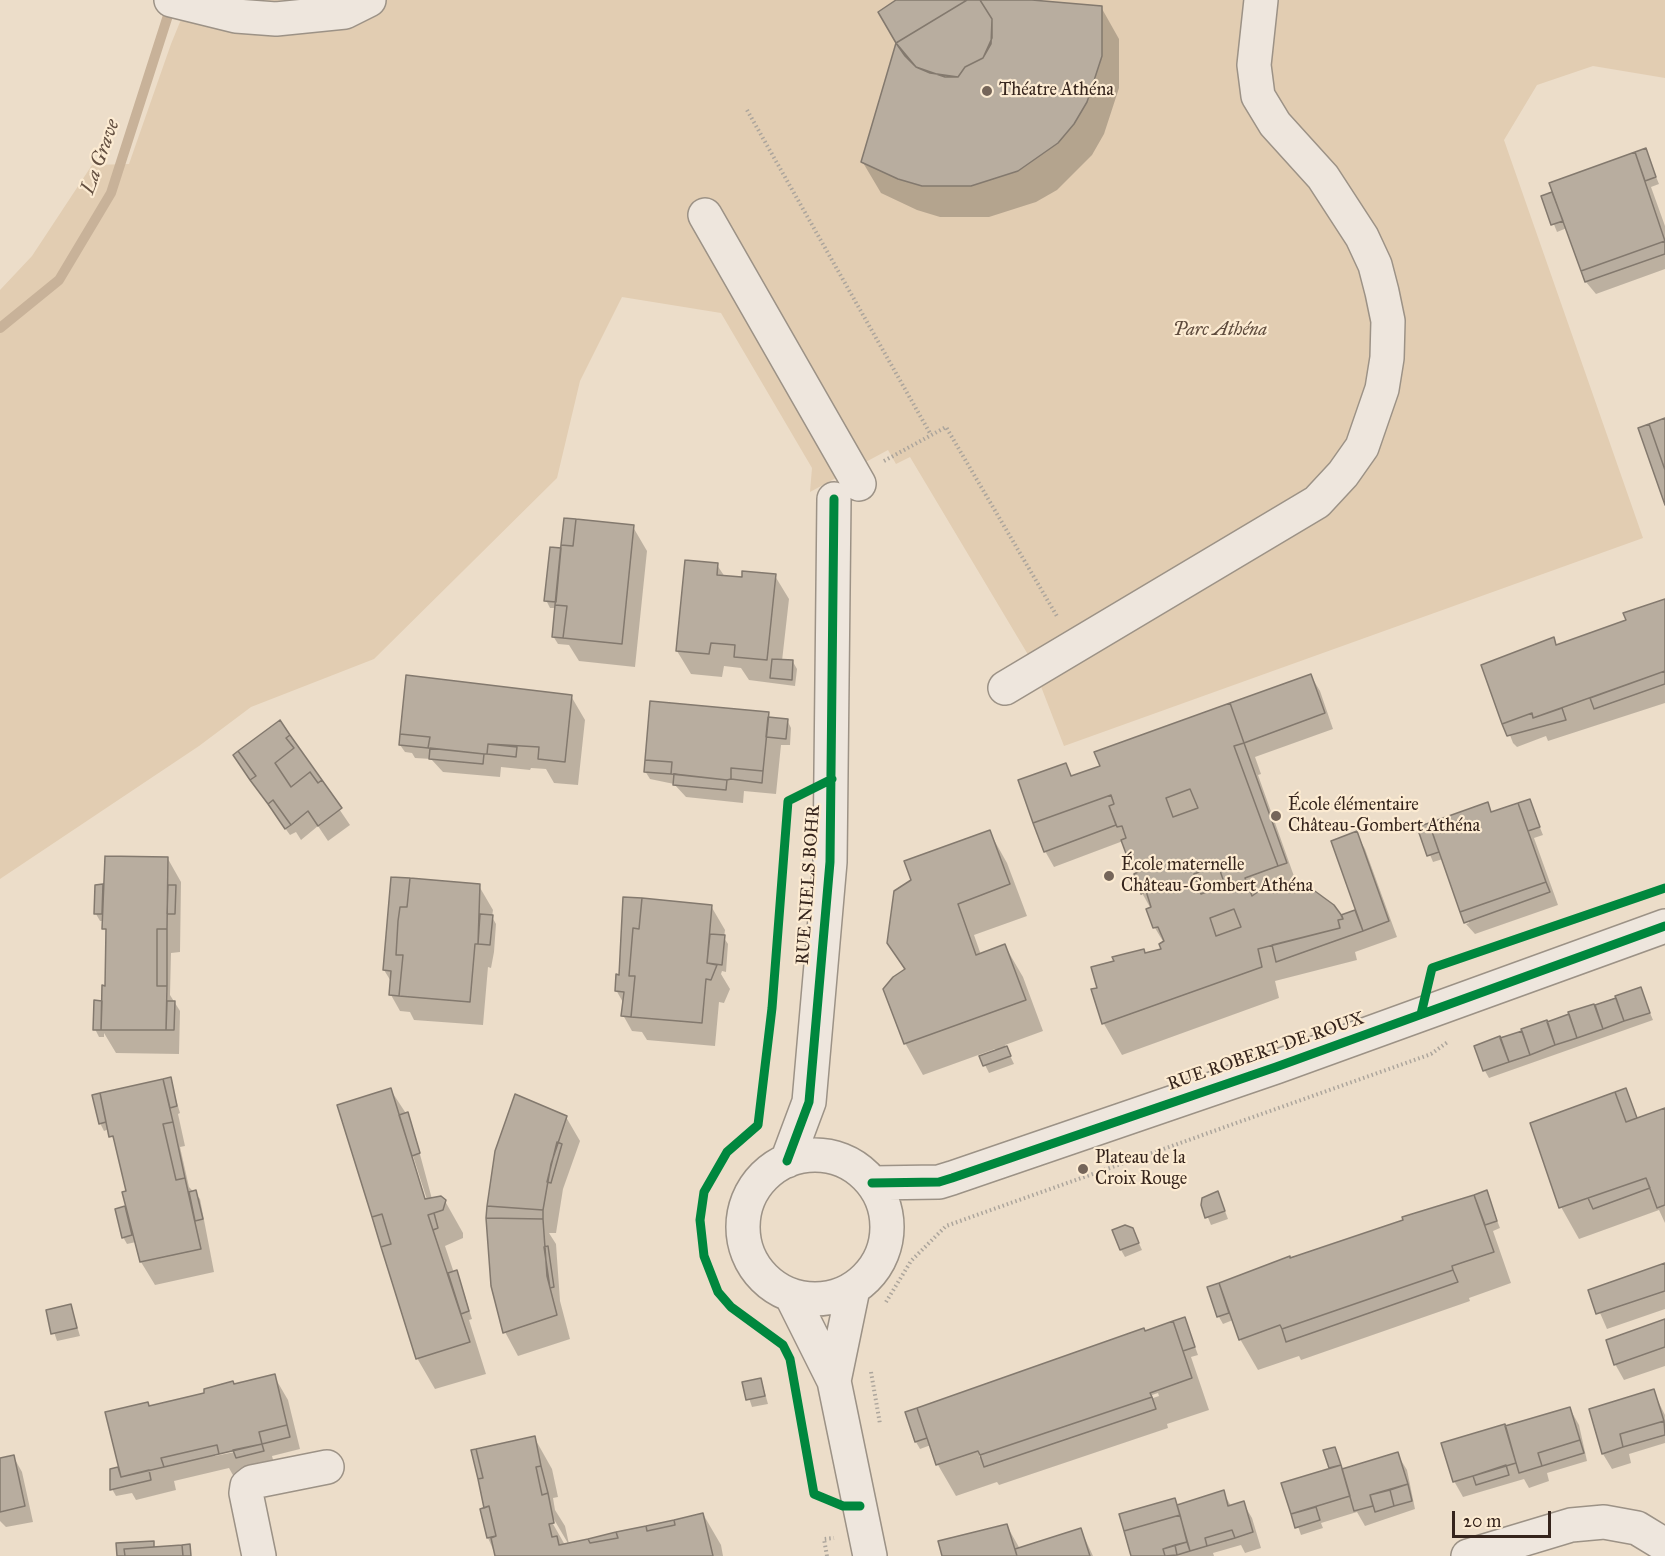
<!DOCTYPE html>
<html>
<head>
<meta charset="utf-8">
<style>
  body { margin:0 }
  #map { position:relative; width:1665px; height:1556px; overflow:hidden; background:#ecddc9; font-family:"IM FELL Great Primer",serif }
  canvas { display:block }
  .scale { position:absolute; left:1452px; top:1511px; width:99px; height:27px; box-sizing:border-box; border:3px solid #35241c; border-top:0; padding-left:8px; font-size:18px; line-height:21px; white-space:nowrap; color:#35241c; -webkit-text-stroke:4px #fcebd2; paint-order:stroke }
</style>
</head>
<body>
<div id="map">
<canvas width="1665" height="1556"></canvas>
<div class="scale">20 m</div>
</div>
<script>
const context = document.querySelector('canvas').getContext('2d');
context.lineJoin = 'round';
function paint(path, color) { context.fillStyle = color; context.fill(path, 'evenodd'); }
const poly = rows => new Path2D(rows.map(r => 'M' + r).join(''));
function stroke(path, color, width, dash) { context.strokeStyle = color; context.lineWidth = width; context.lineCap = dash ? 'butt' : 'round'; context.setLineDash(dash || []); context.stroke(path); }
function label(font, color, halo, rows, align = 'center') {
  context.font = font + ' "IM FELL Great Primer",serif'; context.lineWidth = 4.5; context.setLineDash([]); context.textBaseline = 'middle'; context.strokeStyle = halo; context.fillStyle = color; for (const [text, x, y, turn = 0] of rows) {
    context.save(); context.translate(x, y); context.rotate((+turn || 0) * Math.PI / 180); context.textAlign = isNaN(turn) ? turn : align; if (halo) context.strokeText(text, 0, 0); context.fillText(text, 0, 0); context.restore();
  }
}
paint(poly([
  [189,0,1665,0,1665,78,1593,66,1537,85,1504,140,1643,538,1064,746,1030,658,910,457,896,464,888,450,810,492,812,468,721,313,622,297,580,381,557,478,374,659,251,707,199,746,0,879,0,290,32,256,92,165,129,164,171,44]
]), '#e2cdb2');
paint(poly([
  [898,0,1015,0,1101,7,1119,39,1119,88,1104,134,1092,155,1057,190,1036,202,989,217,940,217,917,210,881,193,862,161,897,47],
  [1645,150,1659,184,1651,187,1665,226,1665,269,1596,294,1586,282,1567,228,1557,232,1543,197,1554,193,1551,184],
  [633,527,647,551,635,667,579,661,569,645,558,644,553,636,556,608,550,608,546,600,560,549],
  [717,565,725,577,743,579,775,576,789,599,782,661,793,662,797,669,795,686,749,680,741,668,724,666,722,677,691,674,677,651],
  [1665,600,1665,703,1548,741,1546,736,1517,747,1513,743,1483,666,1553,639,1557,646,1628,621],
  [1311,676,1320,691,1333,729,1255,757,1261,774,1258,775,1295,879,1288,881,1290,885,1346,926,1343,916,1357,910,1356,833,1365,849,1397,937,1355,952,1357,960,1275,981,1279,998,1122,1055,1104,1024,1093,990,1099,990,1146,954,1163,950,1164,943,1155,928,1148,910,1151,909,1142,893,1138,874,1123,841,1054,867,1045,851,1065,765,1073,777,1101,767],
  [571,696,585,720,578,785,554,783,546,769,531,768,530,770,501,767,500,777,443,772,431,759,415,758,412,753,405,752,400,745],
  [768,714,771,719,787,720,791,728,790,745,781,745,776,794,744,791,743,803,686,797,674,784,650,779,645,771],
  [280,722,350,825,328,841,318,826,301,840,296,832,290,835,256,788],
  [1529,801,1543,835,1534,838,1558,905,1475,934,1466,924,1469,923,1443,859,1433,862,1419,828,1487,804,1492,813],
  [989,831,1007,863,1027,916,974,935,981,955,1005,946,1023,977,1043,1031,1005,1045,1014,1064,989,1073,981,1057,996,1052,995,1049,923,1075,905,1043,905,971,889,943],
  [168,859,181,882,180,952,171,953,170,995,180,1011,179,1054,116,1053,104,1033,104,1037,99,1037,95,1029,107,988,108,935,104,921,100,921,96,914,102,886,105,892],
  [479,886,493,910,492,917,496,924,494,952,491,968,488,967,483,1025,414,1020,410,1012,400,1011,391,995,392,983,384,970],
  [711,906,725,930,724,938,728,944,726,972,722,971,721,974,730,989,724,1003,719,1002,715,1046,647,1040,642,1032,632,1031,623,1015,624,1004,616,990],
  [1640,989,1653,1020,1489,1078,1485,1071,1476,1047],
  [170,1079,180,1113,178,1114,185,1146,180,1147,189,1187,200,1199,214,1272,155,1285,141,1262,136,1242,127,1244,123,1237,124,1208,128,1214,127,1192,117,1148,109,1129,104,1131,100,1123,101,1094],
  [390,1089,411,1121,432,1199,445,1201,463,1233,463,1238,445,1246,454,1273,456,1272,460,1280,472,1319,469,1320,486,1374,435,1389,417,1358],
  [409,1149,413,1156,429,1206,426,1207],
  [1626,1090,1638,1120,1665,1110,1665,1223,1659,1210,1579,1239,1561,1207,1532,1124],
  [566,1117,580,1141,563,1189,556,1233,549,1233,556,1244,560,1301,570,1339,518,1356,505,1332,492,1286],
  [1218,1192,1228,1219,1211,1225,1202,1203],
  [1486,1192,1500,1228,1493,1231,1511,1283,1469,1298,1470,1301,1301,1360,1299,1356,1258,1370,1240,1339,1233,1320,1223,1324,1219,1317,1209,1288,1221,1290,1290,1260,1474,1197,1478,1202],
  [1133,1230,1142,1250,1125,1257,1121,1250],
  [1665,1265,1665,1309,1607,1329,1590,1290],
  [71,1306,80,1336,57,1341,47,1311],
  [1185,1319,1198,1355,1191,1357,1209,1410,1167,1424,1168,1428,999,1485,997,1482,956,1496,938,1465,931,1445,920,1449,916,1442,916,1410,920,1415],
  [1158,1393,1159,1396,979,1457,979,1453],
  [1665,1321,1665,1366,1624,1380,1615,1364],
  [274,1376,288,1400,300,1449,272,1456,275,1467,234,1477,229,1468,174,1481,176,1490,136,1500,132,1493,116,1496,112,1489,117,1469,121,1475,150,1407],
  [235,1449,235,1452,215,1456,215,1453],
  [761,1379,768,1404,752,1407,744,1383],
  [1653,1391,1665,1415,1665,1443,1629,1454,1631,1463,1612,1469,1603,1454],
  [1570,1409,1579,1425,1587,1461,1547,1473,1549,1481,1529,1488,1524,1479,1463,1497,1454,1481],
  [534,1437,552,1469,558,1497,553,1498,555,1510,565,1526,569,1544,703,1514,721,1545,723,1556,496,1556,488,1538,486,1509],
  [552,1516,569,1545,565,1545,549,1517],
  [1335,1449,1343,1470,1397,1454,1407,1470,1415,1509,1365,1526,1357,1512,1321,1523,1323,1528,1301,1535,1283,1484,1331,1470],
  [13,1456,22,1472,33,1522,6,1527,0,1521,0,1459],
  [1223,1492,1231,1506,1243,1503,1252,1518,1261,1548,1245,1553,1241,1545,1213,1553,1214,1556,1133,1556,1177,1506],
  [1007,1526,1020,1549,1081,1530,1093,1556,943,1556]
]), '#0003');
stroke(poly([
  [0,328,59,280,111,193,172,3]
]), '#c8b299', 10);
const building = poly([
  [896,0,967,0,896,43,878,12,896,0],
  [967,0,980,0,992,19,992,38,983,58,965,67,958,77,945,77,916,67,905,56,896,43,967,0],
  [980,0,1032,0,1102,6,1102,56,1087,102,1074,124,1058,143,1018,171,971,186,922,186,898,179,861,162,896,43,916,67,930,73,958,77,965,67,983,58,991,44,992,19,980,0],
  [1646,148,1656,177,1645,181,1635,152,1646,148],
  [1635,152,1665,241,1581,271,1549,183,1635,152],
  [1552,192,1563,221,1551,225,1541,196,1552,192],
  [1665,241,1665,254,1585,282,1581,271,1665,241],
  [1665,418,1665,470,1649,424,1665,418],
  [1649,424,1665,470,1665,505,1638,428,1649,424],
  [564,518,576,519,573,546,561,545,564,518],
  [576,519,634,525,622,644,563,638,567,606,555,605,561,545,573,546,576,519],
  [550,547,561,548,556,602,544,601,550,547],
  [685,560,718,563,717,575,742,577,742,571,776,574,767,660,734,657,735,645,711,643,709,654,676,651,685,560],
  [1665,599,1665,671,1533,718,1532,713,1502,724,1481,665,1554,637,1556,645,1626,620,1623,613,1665,599],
  [555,605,567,606,563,638,552,637,555,605],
  [772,659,793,660,792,680,770,678,772,659],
  [1665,671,1665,684,1594,709,1590,698,1665,671],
  [1311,674,1325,713,1244,743,1230,703,1311,674],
  [406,675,572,695,565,762,538,759,539,747,488,744,487,754,484,754,428,748,430,737,400,734,406,675],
  [650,701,769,712,763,771,731,768,731,779,727,780,671,774,672,762,645,760,650,701],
  [1230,703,1244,743,1234,746,1278,866,1245,878,1252,896,1262,889,1279,883,1291,882,1308,886,1334,905,1342,916,1343,919,1338,920,1340,928,1258,949,1262,967,1102,1024,1091,989,1097,988,1091,967,1114,961,1112,957,1144,949,1145,953,1161,949,1159,944,1164,941,1158,927,1153,928,1146,909,1151,907,1146,891,1141,894,1134,874,1138,872,1133,858,1128,859,1121,840,1126,838,1122,826,1117,827,1109,806,1114,804,1111,795,1033,823,1018,780,1066,763,1071,776,1100,766,1094,752,1230,703],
  [1190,789,1198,808,1173,817,1166,798,1190,789],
  [1218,865,1225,885,1201,894,1194,874,1218,865],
  [1234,909,1241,927,1216,936,1210,918,1234,909],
  [1562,708,1566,720,1507,736,1502,724,1532,713,1533,718,1562,708],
  [768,717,788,719,786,739,766,737,768,717],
  [280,720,290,735,286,738,294,748,275,763,291,787,310,772,318,783,322,780,342,808,318,826,308,811,291,825,273,800,268,804,250,780,256,776,238,751,280,720],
  [400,734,430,737,428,748,399,745,400,734],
  [290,735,322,780,318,783,310,772,291,787,275,763,294,748,286,738,290,735],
  [1244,743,1287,863,1278,866,1234,746,1244,743],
  [488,744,517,747,516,757,487,754,488,744],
  [430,748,484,754,483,764,429,759,430,748],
  [238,751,256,776,250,780,233,755,238,751],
  [645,760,672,762,671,774,644,772,645,760],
  [731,768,763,771,762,783,731,779,731,768],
  [674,774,727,780,726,790,673,785,674,774],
  [1111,795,1114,804,1109,806,1116,825,1044,852,1033,823,1111,795],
  [1530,799,1540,827,1528,831,1518,803,1530,799],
  [273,800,291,825,285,829,268,804,273,800],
  [1488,802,1491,812,1518,803,1546,882,1460,912,1429,823,1488,802],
  [1429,823,1439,852,1427,856,1417,827,1429,823],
  [990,830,1010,884,958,904,976,955,1005,944,1026,1000,904,1044,883,989,893,977,905,969,887,943,894,891,911,880,904,861,990,830],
  [1357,831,1389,921,1363,931,1331,841,1357,831],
  [105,856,168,857,167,929,157,929,157,986,167,986,166,1030,101,1030,102,985,105,986,106,929,102,929,105,856],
  [391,877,410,878,407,907,400,907,398,921,396,955,403,955,399,996,389,995,391,971,383,970,391,877],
  [410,878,480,884,478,944,475,944,470,1002,399,996,403,955,396,955,398,921,400,907,407,907,410,878],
  [1546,882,1550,892,1464,923,1460,912,1546,882],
  [103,884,102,914,94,914,95,885,103,884],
  [168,885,176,885,175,914,167,914,168,885],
  [623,897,642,898,639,929,633,928,629,976,635,976,631,1017,621,1016,624,992,615,991,616,974,619,975,623,897],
  [642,898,712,905,707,963,717,965,711,980,706,979,702,1023,631,1017,635,976,629,976,633,928,639,929,642,898],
  [1355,910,1363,931,1276,962,1272,945,1340,928,1338,920,1343,919,1341,915,1355,910],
  [480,914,493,915,490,945,478,944,480,914],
  [157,929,167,929,167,986,157,986,157,929],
  [710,934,725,935,722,965,707,963,710,934],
  [1641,987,1650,1013,1624,1021,1615,996,1641,987],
  [1616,998,1624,1021,1603,1029,1595,1005,1616,998],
  [94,1000,102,1001,101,1030,93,1030,94,1000],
  [167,1001,175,1001,174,1030,166,1030,167,1001],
  [1594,1004,1603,1029,1577,1038,1568,1012,1594,1004],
  [1569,1014,1577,1038,1555,1045,1547,1022,1569,1014],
  [1547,1020,1555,1045,1530,1055,1521,1029,1547,1020],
  [1522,1031,1530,1055,1509,1062,1500,1038,1522,1031],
  [1500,1036,1509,1062,1483,1071,1474,1046,1500,1036],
  [1007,1046,1011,1056,983,1066,979,1056,1007,1046],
  [171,1077,177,1106,170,1108,163,1079,171,1077],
  [163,1079,173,1122,163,1124,176,1180,185,1178,201,1249,140,1262,122,1192,126,1191,113,1136,109,1137,100,1093,163,1079],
  [391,1088,425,1199,441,1196,446,1200,443,1210,428,1215,470,1342,416,1359,381,1247,391,1244,382,1214,372,1217,337,1105,391,1088],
  [1626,1088,1637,1118,1626,1122,1615,1092,1626,1088],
  [1615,1092,1626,1122,1665,1108,1665,1205,1657,1208,1646,1178,1559,1208,1530,1123,1615,1092],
  [100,1093,106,1122,99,1124,92,1095,100,1093],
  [515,1094,567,1116,551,1164,543,1210,487,1206,495,1151,515,1094],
  [408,1112,420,1153,412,1156,399,1115,408,1112],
  [173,1122,185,1178,176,1180,163,1124,173,1122],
  [557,1142,562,1144,551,1183,547,1182,557,1142],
  [1646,1178,1650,1188,1593,1209,1588,1198,1646,1178],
  [196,1190,203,1219,195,1221,189,1192,196,1190],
  [1487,1190,1497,1221,1485,1225,1474,1195,1487,1190],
  [1218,1191,1225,1211,1205,1218,1201,1205,1202,1198,1218,1191],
  [1474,1195,1494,1252,1452,1266,1453,1270,1282,1329,1280,1325,1239,1340,1219,1283,1290,1256,1290,1258,1403,1220,1402,1217,1474,1195],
  [125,1206,132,1235,122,1238,115,1209,125,1206],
  [487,1206,543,1210,543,1219,486,1218,487,1206],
  [434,1213,438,1228,433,1230,428,1215,434,1213],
  [382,1214,391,1244,381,1247,372,1217,382,1214],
  [486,1218,543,1219,547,1276,557,1315,503,1333,491,1286,486,1218],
  [1125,1225,1133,1228,1139,1243,1120,1250,1112,1230,1125,1225],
  [548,1246,554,1287,550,1288,544,1247,548,1246],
  [1665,1263,1665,1291,1596,1314,1588,1290,1665,1263],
  [457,1270,469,1311,461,1314,448,1273,457,1270],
  [1453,1270,1458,1282,1286,1342,1282,1329,1453,1270],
  [1219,1283,1229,1313,1217,1317,1207,1287,1219,1283],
  [71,1304,77,1328,51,1334,46,1310,71,1304],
  [1185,1317,1195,1347,1183,1351,1173,1321,1185,1317],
  [1665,1319,1665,1347,1614,1365,1606,1340,1665,1319],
  [1173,1321,1192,1378,1150,1393,1152,1397,980,1455,978,1451,936,1465,917,1408,1144,1328,1145,1331,1173,1321],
  [275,1374,287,1425,259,1432,262,1444,219,1454,217,1445,161,1458,164,1467,121,1477,105,1412,148,1402,149,1406,204,1393,204,1389,233,1381,234,1384,275,1374],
  [761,1378,765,1396,746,1400,742,1382,761,1378],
  [1654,1389,1664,1421,1620,1434,1623,1447,1602,1454,1589,1409,1654,1389],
  [1152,1397,1156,1409,984,1467,980,1455,1152,1397],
  [1570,1407,1580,1440,1538,1453,1542,1466,1519,1473,1505,1426,1570,1407],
  [917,1408,927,1438,915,1442,905,1412,917,1408],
  [1664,1421,1665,1435,1623,1447,1620,1434,1664,1421],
  [1505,1424,1516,1463,1453,1482,1441,1443,1505,1424],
  [287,1425,290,1437,262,1444,259,1432,287,1425],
  [535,1436,541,1466,536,1467,542,1495,548,1493,554,1523,549,1524,552,1537,557,1536,559,1545,588,1539,590,1543,618,1538,616,1532,646,1526,647,1531,675,1525,674,1520,703,1513,713,1556,495,1556,491,1538,496,1536,489,1506,484,1508,478,1479,483,1478,476,1449,535,1436],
  [1580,1440,1584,1453,1542,1466,1538,1453,1580,1440],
  [262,1444,264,1451,236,1458,233,1450,262,1444],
  [217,1445,219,1454,164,1467,161,1458,217,1445],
  [1335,1447,1341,1465,1329,1468,1323,1450,1335,1447],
  [476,1449,483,1478,478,1479,471,1450,476,1449],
  [1398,1452,1408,1484,1370,1495,1373,1506,1354,1511,1342,1469,1398,1452],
  [14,1455,25,1506,0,1512,0,1458,14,1455],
  [1341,1465,1350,1496,1291,1514,1281,1483,1341,1465],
  [1506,1465,1509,1475,1476,1485,1473,1476,1506,1465],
  [541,1466,548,1493,542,1495,536,1467,541,1466],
  [118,1467,121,1477,149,1470,151,1480,110,1490,110,1469,118,1467],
  [1408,1484,1412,1501,1394,1506,1390,1490,1408,1484],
  [1224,1490,1228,1506,1244,1501,1253,1532,1235,1538,1232,1530,1205,1538,1207,1546,1190,1551,1177,1505,1224,1490],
  [1390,1490,1394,1506,1375,1512,1370,1495,1390,1490],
  [1175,1498,1180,1515,1124,1531,1119,1514,1175,1498],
  [489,1506,496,1536,487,1538,480,1509,489,1506],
  [1316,1507,1320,1520,1295,1528,1291,1514,1316,1507],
  [1180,1515,1187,1542,1163,1549,1165,1556,1131,1556,1124,1531,1180,1515],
  [674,1520,675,1525,647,1531,646,1526,674,1520],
  [1007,1524,1017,1556,942,1556,938,1541,1007,1524],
  [1081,1528,1090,1556,1017,1556,1015,1549,1081,1528],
  [1232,1530,1235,1538,1207,1546,1205,1538,1232,1530],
  [616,1532,618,1538,590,1543,588,1539,616,1532],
  [154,1541,154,1547,124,1549,125,1556,117,1556,116,1543,154,1541],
  [1187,1542,1190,1551,1177,1555,1175,1545,1187,1542],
  [190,1544,191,1556,183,1556,182,1545,190,1544],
  [182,1545,183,1556,125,1556,124,1549,182,1545],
  [1175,1545,1177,1555,1165,1556,1163,1549,1175,1545]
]);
paint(building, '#b8ad9f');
stroke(building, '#83796e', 1.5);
const minor = poly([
  [171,0,236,16,276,19,345,12,369,0],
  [705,215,859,484],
  [1005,688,1317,502,1343,474,1362,447,1382,389,1387,358,1388,321,1382,292,1375,265,1362,237,1323,177,1275,124,1258,96,1254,65,1261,0],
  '743 1227a72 72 0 1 1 144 0a72 72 0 1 1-144 0Z',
  [787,1161,809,1102,830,862,834,499],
  [872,1183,939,1182,952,1178,1276,1067,1665,926],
  [791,1295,834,1381,870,1556],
  [834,1381,853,1289],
  [259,1556,246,1493,247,1486,252,1482,327,1467],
  [1468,1556,1571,1525,1604,1522,1637,1528,1665,1545]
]);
stroke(minor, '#9c9286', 36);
stroke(poly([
  [747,110,931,435],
  [884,461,946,427,1058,618],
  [886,1302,911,1261,946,1226,1431,1054,1449,1041],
  [871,1372,880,1424],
  [827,1556,824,1539,834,1538]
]), '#aca59c', 4, [1.5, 3]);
stroke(minor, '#eee6dd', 33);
stroke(poly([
  [832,779,788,801,772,1008,758,1125,727,1152,704,1192,700,1220,704,1256,718,1292,731,1307,783,1345,790,1359,814,1494,843,1506,860,1506],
  [1421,1014,1432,968,1665,888],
  [787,1161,809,1102,830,862,834,499],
  [872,1183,939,1182,952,1178,1276,1067,1665,926]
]), '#00873e', 9);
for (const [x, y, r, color] of [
  [987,91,6,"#756559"],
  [1276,816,6,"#756559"],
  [1109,876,6,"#756559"],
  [1083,1169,6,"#756559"]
]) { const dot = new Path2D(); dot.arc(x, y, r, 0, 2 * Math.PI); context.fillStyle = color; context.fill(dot); stroke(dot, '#fcebd2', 2); }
label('18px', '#35241c', '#fcebd2', [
  ["Théatre Athéna",999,91],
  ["École élémentaire",1288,806],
  ["Château-Gombert Athéna",1288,827],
  ["École maternelle",1121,866],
  ["Château-Gombert Athéna",1121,887],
  ["Plateau de la",1095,1159],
  ["Croix Rouge",1095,1180]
], 'left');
label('italic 18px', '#5e4b3d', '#fcebd2', [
  ["Parc Athéna",1220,331]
]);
label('18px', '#35241c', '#fcebd2', [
  ["RUE NIELS BOHR",809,885,-86],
  ["RUE ROBERT DE ROUX",1266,1052,-19]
]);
label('italic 20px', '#634f40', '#fcebd2', [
  ["La Grave",101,157,-70]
]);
</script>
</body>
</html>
